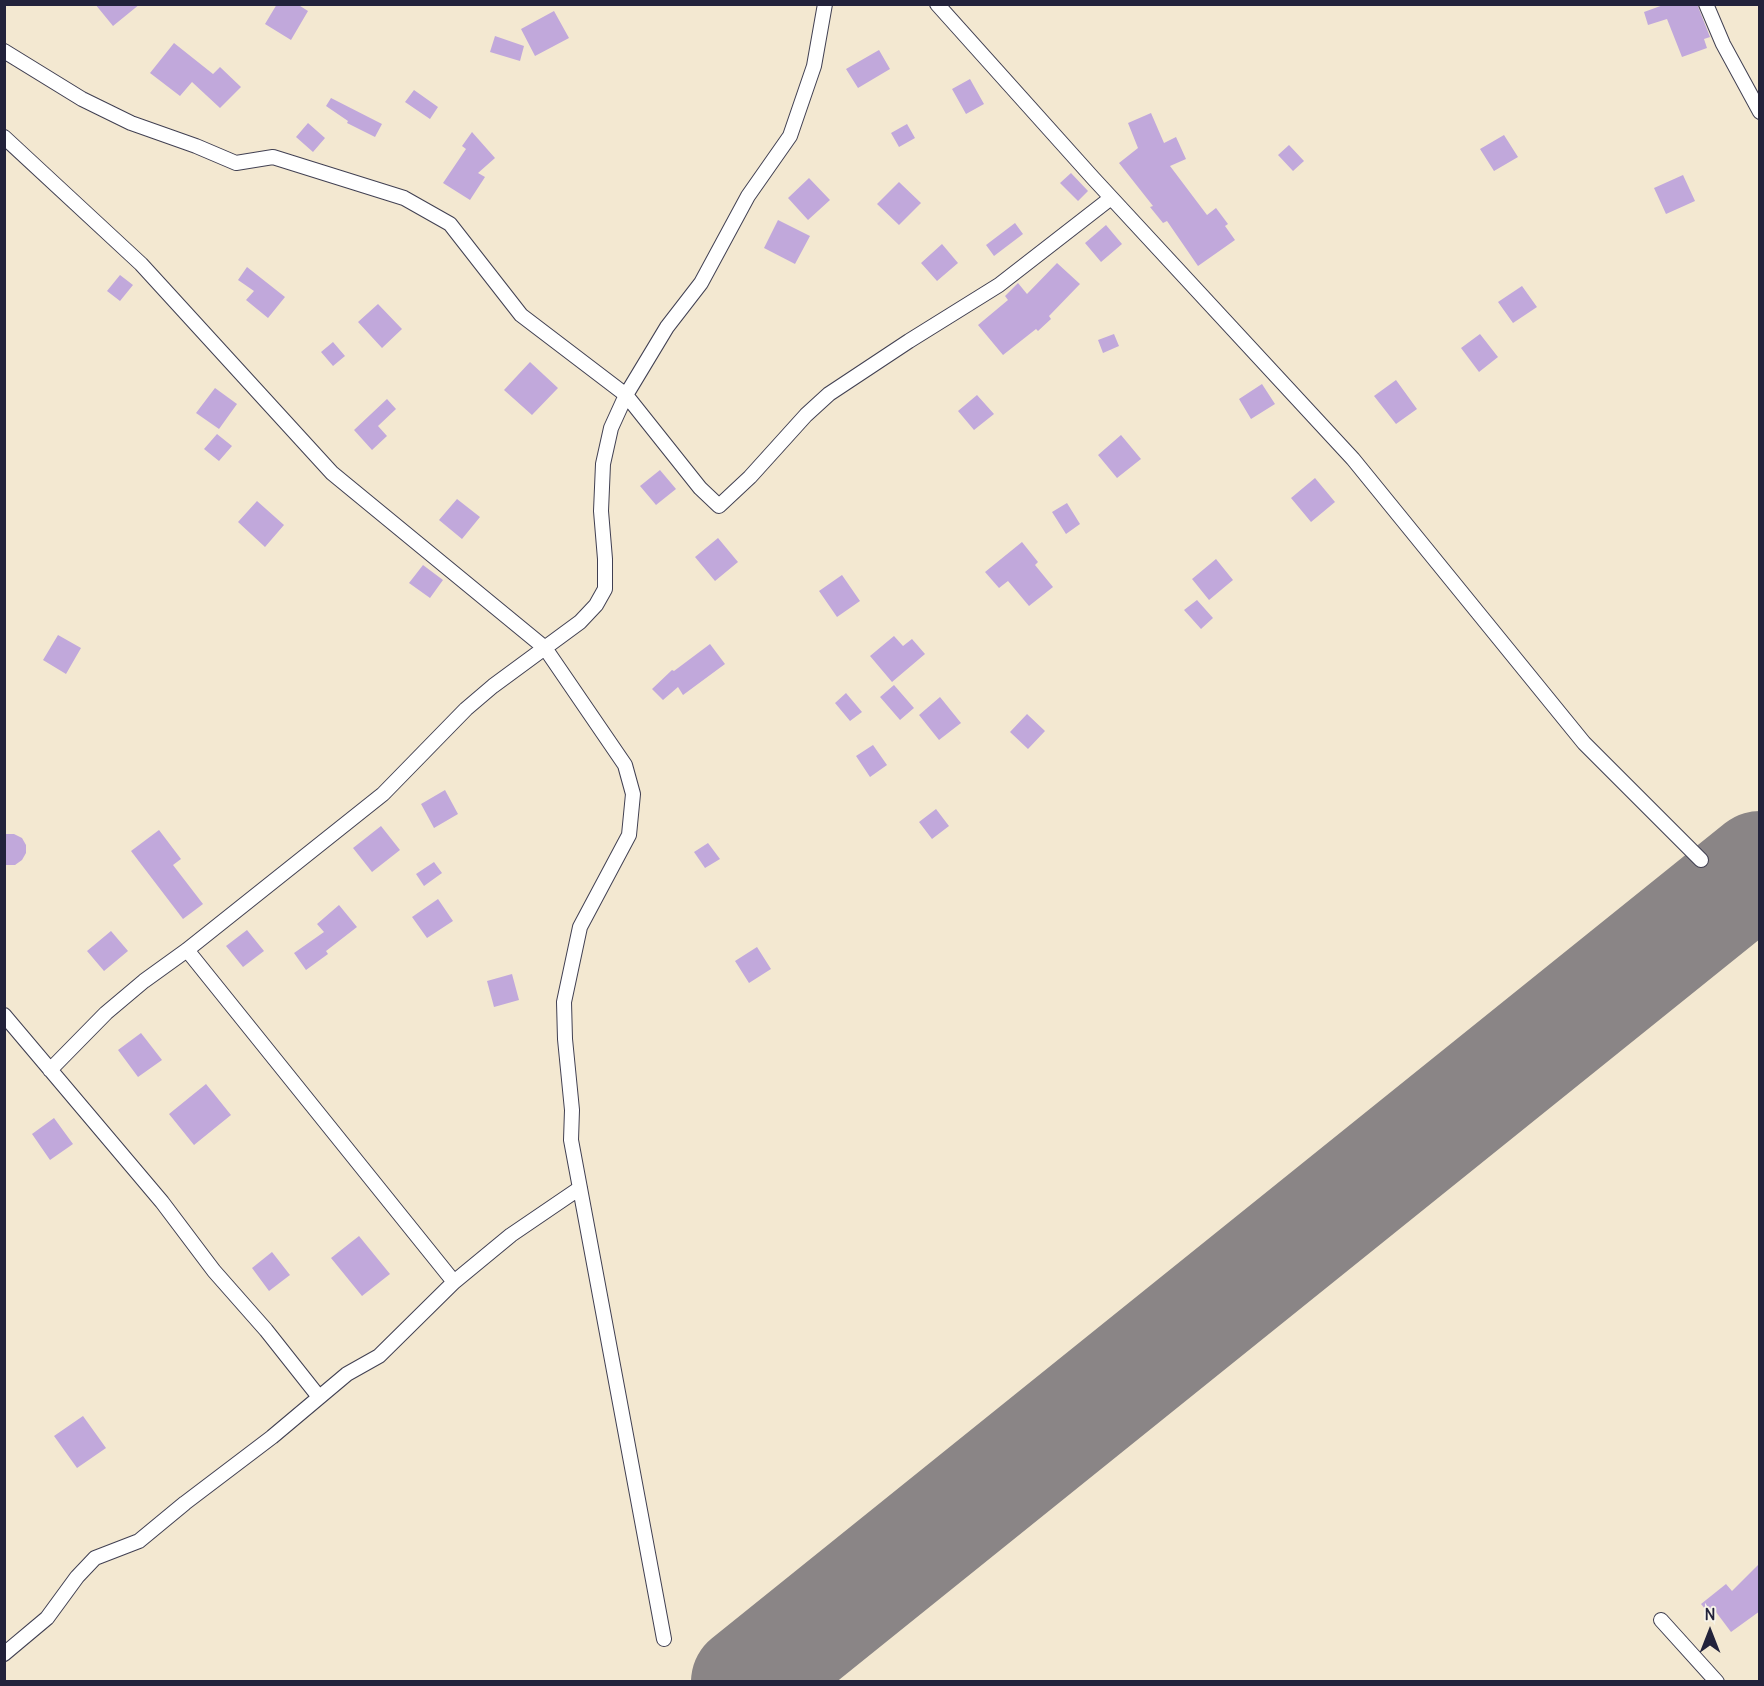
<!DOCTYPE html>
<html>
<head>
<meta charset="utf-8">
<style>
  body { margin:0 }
  #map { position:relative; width:1764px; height:1686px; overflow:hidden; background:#f3e8d1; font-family:Delius,sans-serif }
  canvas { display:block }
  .frame { position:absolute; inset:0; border:6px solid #22223b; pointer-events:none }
  .north { position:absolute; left:1680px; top:1602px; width:60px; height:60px; -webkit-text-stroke:4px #f7f3e8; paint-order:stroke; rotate:0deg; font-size:16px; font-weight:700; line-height:24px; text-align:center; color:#22223b }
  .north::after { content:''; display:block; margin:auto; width:21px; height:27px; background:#22223b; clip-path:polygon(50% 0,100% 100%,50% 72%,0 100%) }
</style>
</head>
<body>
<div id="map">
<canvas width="1764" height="1686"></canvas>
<div class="frame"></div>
<div class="north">N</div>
</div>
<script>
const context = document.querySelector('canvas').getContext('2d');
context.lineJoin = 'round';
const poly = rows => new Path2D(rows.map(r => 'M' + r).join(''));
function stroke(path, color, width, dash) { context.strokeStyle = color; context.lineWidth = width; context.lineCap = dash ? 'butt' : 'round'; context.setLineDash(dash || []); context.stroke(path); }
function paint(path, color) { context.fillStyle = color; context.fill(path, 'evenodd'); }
stroke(poly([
  [747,1682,1760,867]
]), '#8a8586', 112);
paint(poly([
  [95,4,140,4,113,26],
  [277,4,297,4,308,11,291,40,265,24],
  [1666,4,1697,4,1710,37,1704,39,1707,48,1682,57,1667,19,1648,25,1644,12],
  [554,11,569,38,535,56,521,29],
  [495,36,524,46,520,61,490,52],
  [174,43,213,74,220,67,241,87,220,108,192,82,180,96,150,73],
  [879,50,890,69,858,88,846,69],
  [970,79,984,104,966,114,952,89],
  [414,90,438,107,430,119,405,102],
  [331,98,382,124,375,137,347,123,348,121,326,106],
  [1151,113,1164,143,1176,137,1186,159,1170,166,1207,215,1216,208,1228,224,1225,226,1235,240,1198,266,1167,221,1163,223,1150,207,1153,206,1119,163,1138,148,1128,123],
  [308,123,325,138,313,152,296,137],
  [907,124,915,138,899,147,891,133],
  [472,132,495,158,478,173,485,177,470,200,443,183,466,149,462,146],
  [1504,135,1518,157,1494,171,1480,149],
  [1289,145,1304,161,1293,171,1278,155],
  [1071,173,1088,191,1078,201,1060,183],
  [1683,175,1695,201,1666,214,1654,188],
  [809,178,830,200,808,220,788,198],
  [899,182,921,203,899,225,877,204],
  [778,220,810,236,795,264,764,248],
  [1015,223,1023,234,994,256,986,245],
  [1106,225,1122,244,1101,262,1085,243],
  [942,244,958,263,937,281,921,263],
  [1057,263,1080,284,1049,316,1051,319,1038,331,1036,329,1003,355,978,325,1008,300,1005,296,1018,283,1027,294],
  [247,267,285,297,268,318,246,300,254,291,238,280],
  [120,275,133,285,120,301,107,291],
  [1522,286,1537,307,1513,323,1498,302],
  [378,304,402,329,382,348,358,322],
  [1114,334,1119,346,1103,353,1098,340],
  [1480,334,1498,357,1479,372,1461,348],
  [333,342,345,356,333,366,321,352],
  [530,362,558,388,532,415,504,390],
  [1396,380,1417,409,1396,424,1374,396],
  [1262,384,1275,404,1251,419,1239,399],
  [215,388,237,404,219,429,196,413],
  [977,395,994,414,974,430,958,411],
  [387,399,396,409,378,426,387,436,372,450,354,430],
  [217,434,232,446,219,461,204,449],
  [1121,435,1141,459,1117,478,1098,455],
  [660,470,676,489,656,505,640,486],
  [1315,478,1335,502,1311,522,1291,498],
  [457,499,480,517,462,539,439,520],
  [257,501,284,525,265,547,238,522],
  [1067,503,1080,524,1066,534,1052,512],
  [718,538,738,562,715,581,695,557],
  [1022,542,1038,562,1035,565,1053,587,1029,606,1008,581,999,588,985,572],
  [1216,559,1233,580,1209,600,1192,579],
  [423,565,443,580,430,598,409,583],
  [842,575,860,601,837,617,819,591],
  [1197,600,1213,618,1201,629,1184,610],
  [58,635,81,648,66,674,43,660],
  [894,636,903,646,912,639,925,654,892,682,870,656],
  [710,644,725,664,683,695,678,687,663,700,652,689,672,670,674,671],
  [894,685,914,708,900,720,880,697],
  [846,693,862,712,850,721,835,703],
  [940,697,961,723,939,740,919,715],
  [1027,714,1045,731,1028,749,1010,732],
  [873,745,887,765,870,777,856,756],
  [445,790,458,814,434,828,421,804],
  [936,809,949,826,932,839,919,822],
  [381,826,400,850,372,872,353,848],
  [159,830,181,859,173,865,203,904,183,919,131,851],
  [4,834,14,834,22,838,26,845,26,853,22,860,15,865,4,865],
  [708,843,720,859,705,868,694,852],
  [434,862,442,873,424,886,416,874],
  [438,899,453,921,427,938,412,917],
  [339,905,357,927,326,951,328,954,306,970,294,953,324,932,317,924],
  [247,930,264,951,243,967,226,946],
  [111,931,128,951,104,971,87,951],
  [757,947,771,969,749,983,735,961],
  [512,974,519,1000,494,1007,487,981],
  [141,1033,162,1060,138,1077,118,1050],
  [206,1084,231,1115,194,1145,169,1114],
  [54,1118,73,1144,50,1160,32,1134],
  [359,1236,390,1274,362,1296,331,1258],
  [272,1252,290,1275,269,1291,252,1268],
  [83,1416,106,1448,77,1468,54,1436],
  [1760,1563,1760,1611,1731,1632,1716,1612,1711,1616,1701,1604,1726,1584,1732,1591]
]), '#c1a8db');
const minor = poly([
  [937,4,1093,178,1353,459,1584,743,1701,860],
  [1706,4,1723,44,1760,112],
  [4,51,82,99,131,123,196,146,236,163,273,157,404,198,450,224,521,315,626,395,700,488,719,506,750,477,806,415,829,394,909,341,999,285,1111,198],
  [4,137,141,264,332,473,545,648,625,765,633,794,629,835,580,927,564,1002,565,1039,572,1110,571,1140,664,1639],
  [187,950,454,1282],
  [4,1015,162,1202,214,1271,266,1330,319,1397],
  [50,1070,106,1013,144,981,187,950,383,794,466,709,493,686,580,622,596,605,605,589,605,559,601,511,603,464,611,428,626,395,667,327,701,283,748,196,790,136,814,66,825,4],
  [1661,1620,1717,1682],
  [4,1654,47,1618,77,1577,95,1558,139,1541,185,1503,272,1437,347,1374,379,1356,454,1282,511,1235,580,1188]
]);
stroke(minor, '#414052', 16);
stroke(minor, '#fff', 14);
</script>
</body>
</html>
